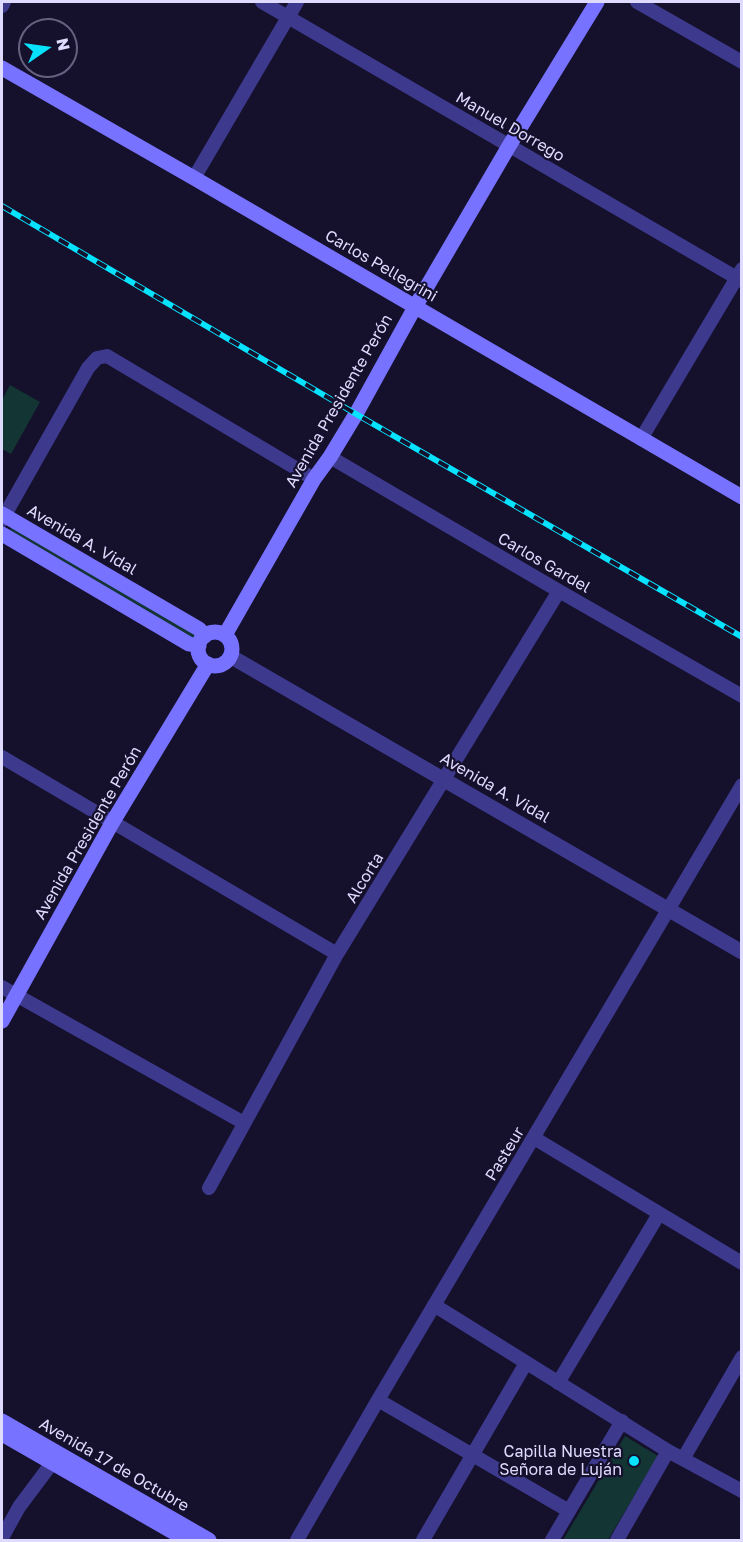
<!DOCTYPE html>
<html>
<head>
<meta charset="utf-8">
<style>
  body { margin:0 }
  #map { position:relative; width:743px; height:1542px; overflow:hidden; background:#15102c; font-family:"Golos Text",sans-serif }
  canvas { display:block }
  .frame { position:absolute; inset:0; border:3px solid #dfdbff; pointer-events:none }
  .north { position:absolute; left:18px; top:18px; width:60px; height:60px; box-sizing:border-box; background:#15102c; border:2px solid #666180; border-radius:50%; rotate:77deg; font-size:16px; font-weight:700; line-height:24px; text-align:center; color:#dfdbff }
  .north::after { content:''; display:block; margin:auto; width:21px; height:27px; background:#07e3ff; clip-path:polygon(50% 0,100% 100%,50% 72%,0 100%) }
</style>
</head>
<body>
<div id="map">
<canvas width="743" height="1542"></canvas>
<div class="frame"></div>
<div class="north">N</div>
</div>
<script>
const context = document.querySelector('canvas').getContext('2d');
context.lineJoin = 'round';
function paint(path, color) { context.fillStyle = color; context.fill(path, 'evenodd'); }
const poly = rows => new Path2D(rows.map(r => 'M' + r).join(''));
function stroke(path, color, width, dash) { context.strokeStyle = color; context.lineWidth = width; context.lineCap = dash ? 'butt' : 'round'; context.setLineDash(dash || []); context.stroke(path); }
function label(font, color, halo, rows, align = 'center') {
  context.font = font + ' "Golos Text",sans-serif'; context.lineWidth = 4.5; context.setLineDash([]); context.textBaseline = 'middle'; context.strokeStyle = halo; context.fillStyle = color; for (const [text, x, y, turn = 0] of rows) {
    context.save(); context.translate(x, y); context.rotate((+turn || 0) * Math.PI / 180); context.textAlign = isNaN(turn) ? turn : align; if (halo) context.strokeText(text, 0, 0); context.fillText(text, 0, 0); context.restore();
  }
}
paint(poly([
  [10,385,40,402,11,454,2,449,2,400],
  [12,526,200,636,197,640,10,530],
  [625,1436,658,1456,608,1540,563,1540]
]), '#133635');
stroke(poly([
  [262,2,742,281],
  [637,2,742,62],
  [2,6,4,2],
  [194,178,297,2],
  [641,439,742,269],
  [330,457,559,591,742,696],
  [2,520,88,368,97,358,107,356,314,479],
  [2,757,337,954],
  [2,987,244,1123],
  [534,1138,742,1263],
  [209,1188,337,954,559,591],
  [434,1305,668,1451,742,1491],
  [558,1383,659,1214],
  [378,1400,569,1511],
  [683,1459,742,1357],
  [2,1538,19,1507,52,1463,56,1455],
  [297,1540,378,1400,742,785],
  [423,1540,526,1363],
  [552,1540,622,1421],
  [617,1540,668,1451]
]), '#3d398d', 14);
stroke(poly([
  [230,656,742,952]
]), '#3d398d', 15);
stroke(poly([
  [2,68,194,178,742,497],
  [2,514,199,629,205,636],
  [2,534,189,644,199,646],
  '198 649a17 17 0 1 1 34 0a17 17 0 1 1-34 0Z',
  [225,635,314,479,330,457,356,414,415,307,509,146,597,2],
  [2,1021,112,823,208,664],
  [2,1421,209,1540],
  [2,1434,187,1540]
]), '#7772ff', 15);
const rail = poly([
  [2,206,356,414,742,637]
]);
stroke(rail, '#07e3ff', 6);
stroke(rail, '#15102c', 4, [11]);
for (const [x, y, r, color] of [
  [634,1461,6,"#07e3ff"]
]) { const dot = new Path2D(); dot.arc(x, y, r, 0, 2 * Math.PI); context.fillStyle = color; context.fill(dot); stroke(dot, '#15102c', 2); }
label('16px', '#dfdbff', '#15102c', [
  ["Manuel Dorrego",510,127,30],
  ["Carlos Pellegrini",381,266,30],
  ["Avenida Presidente Perón",339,401,-60],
  ["Avenida A. Vidal",82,540,30],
  ["Carlos Gardel",544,563,30],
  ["Avenida A. Vidal",495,788,30],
  ["Avenida Presidente Perón",88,833,-60],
  ["Alcorta",365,878,-58],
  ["Pasteur",505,1154,-59],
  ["Avenida 17 de Octubre",114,1465,30]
]);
label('16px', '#dfdbff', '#15102c', [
  ["Capilla Nuestra",622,1452],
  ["Señora de Luján",622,1470]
], 'right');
</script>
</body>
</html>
